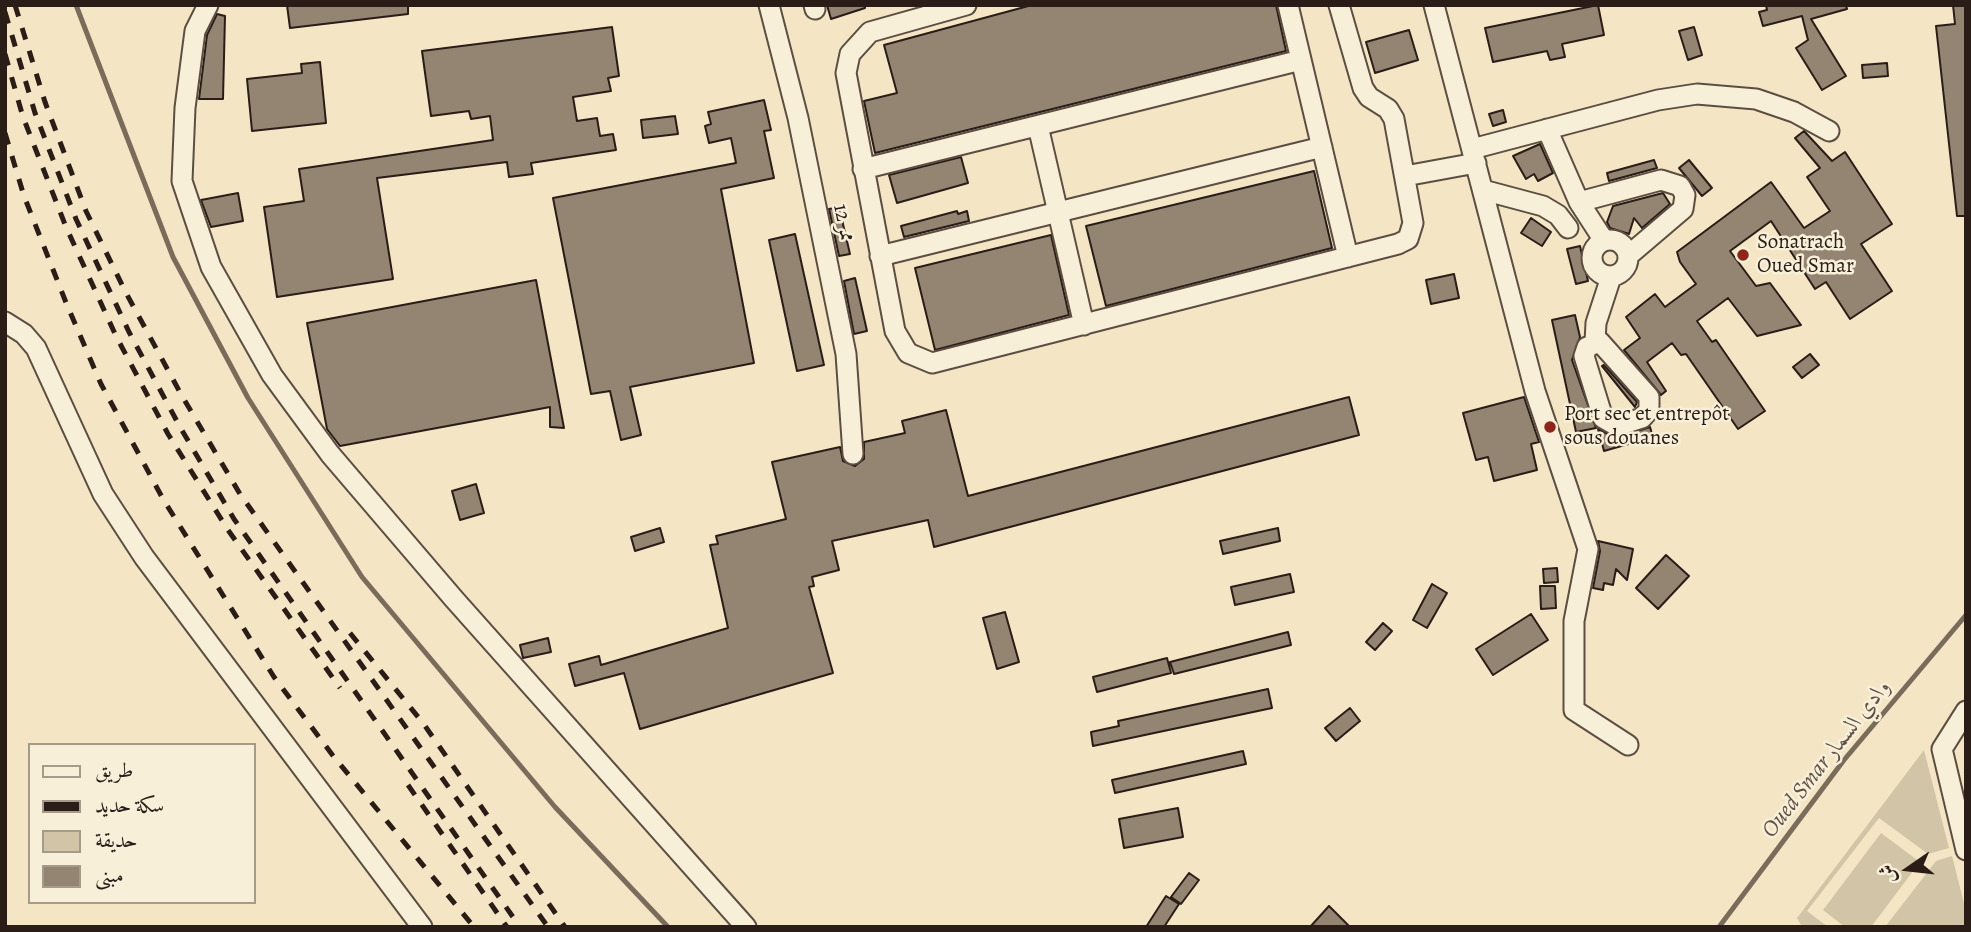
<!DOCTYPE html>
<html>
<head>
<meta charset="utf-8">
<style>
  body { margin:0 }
  #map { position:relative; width:1971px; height:932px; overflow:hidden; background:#f4e6c4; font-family:Alegreya,Amiri,serif }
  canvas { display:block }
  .frame { position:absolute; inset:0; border:7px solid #2a1c17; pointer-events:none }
  .legend { position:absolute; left:28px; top:743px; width:228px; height:161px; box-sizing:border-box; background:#f8efd9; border:2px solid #a69b8b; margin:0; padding:9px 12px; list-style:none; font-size:21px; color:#2a1c17 }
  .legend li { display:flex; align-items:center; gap:14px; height:35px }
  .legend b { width:35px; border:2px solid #a69b8b }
  .north { position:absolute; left:1873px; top:834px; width:70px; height:70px; -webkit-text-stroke:5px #f8efd9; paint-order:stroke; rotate:256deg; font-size:19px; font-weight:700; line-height:28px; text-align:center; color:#2a1c17 }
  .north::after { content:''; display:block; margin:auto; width:24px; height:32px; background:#2a1c17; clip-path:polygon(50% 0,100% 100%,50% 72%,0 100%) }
</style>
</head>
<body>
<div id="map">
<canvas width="1971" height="932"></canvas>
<div class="frame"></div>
<ul class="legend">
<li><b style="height:9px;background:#f8efd9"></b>طريق</li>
<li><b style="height:9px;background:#2a1c17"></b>سكة حديد</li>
<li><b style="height:19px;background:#d2c4a7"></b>حديقة</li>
<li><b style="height:19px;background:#938571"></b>مبنى</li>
</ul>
<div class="north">ش</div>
</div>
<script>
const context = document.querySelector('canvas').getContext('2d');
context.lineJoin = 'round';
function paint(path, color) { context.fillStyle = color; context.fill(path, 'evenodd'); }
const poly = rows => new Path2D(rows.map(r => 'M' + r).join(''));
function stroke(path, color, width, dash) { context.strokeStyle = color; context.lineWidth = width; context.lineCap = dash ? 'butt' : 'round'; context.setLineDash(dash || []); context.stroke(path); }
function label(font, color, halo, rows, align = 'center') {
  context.font = font + ' Alegreya,Amiri,serif'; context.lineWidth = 5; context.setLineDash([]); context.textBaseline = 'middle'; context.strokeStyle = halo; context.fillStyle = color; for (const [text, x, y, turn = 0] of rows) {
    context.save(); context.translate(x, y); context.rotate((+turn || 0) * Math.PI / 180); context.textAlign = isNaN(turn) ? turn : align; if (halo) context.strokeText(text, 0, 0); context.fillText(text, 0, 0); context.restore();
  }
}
paint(poly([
  [1924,750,1949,848,1928,854,1879,818,1807,911,1828,927,1802,927,1797,918],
  [1881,833,1920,862,1871,927,1845,927,1823,910],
  [1952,856,1966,911,1966,927,1885,927,1936,861]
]), '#d2c4a7');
stroke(poly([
  [76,5,173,257,248,398,362,577,555,807,668,927],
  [1719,927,1844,760,1966,615]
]), '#7a6c5b', 5);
const building = poly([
  [287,5,408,5,408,14,290,28,287,5],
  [827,5,865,5,865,8,831,19,827,5],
  [1032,5,1276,5,1286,51,875,153,864,101,897,93,884,45,1032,5],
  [1598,5,1604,35,1562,44,1565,57,1550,60,1547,51,1493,62,1485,28,1598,5],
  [1766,5,1846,5,1847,9,1811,19,1846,76,1822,90,1796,48,1808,40,1802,16,1763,26,1759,12,1767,10,1766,5],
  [1953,5,1966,5,1966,216,1957,216,1936,26,1955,24,1953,5],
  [217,14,225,16,223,99,199,99,207,35,217,14],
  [612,27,619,76,608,78,611,91,573,97,577,121,597,118,600,136,613,134,616,150,531,163,533,174,509,177,507,162,377,178,393,279,277,297,264,207,304,201,299,169,493,140,490,116,471,119,469,111,431,116,422,51,612,27],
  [1694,27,1702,55,1688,60,1679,31,1694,27],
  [1409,30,1418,60,1375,73,1366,42,1409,30],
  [320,62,326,123,252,131,247,79,302,73,301,64,320,62],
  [1887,63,1888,76,1863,78,1862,65,1887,63],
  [764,100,771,130,764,131,774,178,721,189,754,363,630,387,641,435,621,440,610,391,591,394,553,198,736,163,731,138,709,143,705,126,711,124,708,112,764,100],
  [1503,110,1506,122,1493,126,1489,114,1503,110],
  [675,116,678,134,643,138,641,120,675,116],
  [1804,131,1832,161,1845,152,1892,224,1861,244,1892,291,1850,319,1826,282,1815,289,1771,221,1730,251,1756,286,1770,283,1801,325,1757,336,1728,298,1697,321,1712,342,1716,340,1765,411,1738,429,1686,354,1681,355,1672,343,1647,362,1666,391,1661,395,1624,350,1640,338,1626,317,1655,294,1665,307,1696,284,1680,262,1677,252,1771,182,1804,228,1830,211,1807,177,1820,168,1795,138,1804,131],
  [1540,144,1553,173,1538,181,1534,174,1526,179,1513,156,1540,144],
  [961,157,968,183,897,203,889,175,961,157],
  [1654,160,1657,168,1609,181,1607,173,1654,160],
  [1689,160,1712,188,1702,196,1679,168,1689,160],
  [1314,171,1332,248,1106,306,1086,226,1314,171],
  [238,193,243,221,211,227,201,200,238,193],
  [1663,193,1670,204,1642,228,1634,218,1629,234,1610,228,1607,222,1613,206,1663,193],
  [839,207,850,254,839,256,829,209,839,207],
  [957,211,958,214,967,211,969,221,904,237,901,226,957,211],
  [1531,218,1551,232,1542,246,1521,233,1531,218],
  [795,234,824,365,797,371,769,240,795,234],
  [1051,235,1069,315,935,350,915,268,1051,235],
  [1580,246,1588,281,1576,284,1567,249,1580,246],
  [1454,274,1459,298,1431,304,1426,280,1454,274],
  [855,278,867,331,854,334,844,281,855,278],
  [536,280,564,428,550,427,550,407,340,446,327,429,307,323,536,280],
  [1575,315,1580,337,1572,360,1596,428,1576,432,1552,320,1575,315],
  [1810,354,1819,365,1802,378,1793,367,1810,354],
  [1604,365,1637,402,1635,407,1602,366,1604,365],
  [1349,397,1359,435,934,547,928,520,832,541,839,570,812,577,814,586,809,587,833,673,640,729,624,673,575,686,569,664,599,656,601,665,728,628,710,545,718,544,716,536,786,519,772,462,840,447,843,461,855,466,864,459,864,442,905,433,902,421,946,410,968,496,1349,397],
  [1524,397,1539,442,1531,444,1537,470,1494,481,1488,457,1476,460,1463,413,1524,397],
  [1650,427,1653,437,1604,451,1598,429,1616,438,1650,427],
  [476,484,484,513,460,520,452,491,476,484],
  [660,528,664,542,635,551,631,537,660,528],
  [1278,528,1280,541,1223,554,1220,541,1278,528],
  [1598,541,1633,549,1627,580,1616,569,1613,585,1604,583,1603,590,1593,588,1600,551,1598,541],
  [1666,555,1689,576,1658,609,1636,588,1666,555],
  [1557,568,1558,582,1544,583,1543,569,1557,568],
  [1290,574,1294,592,1235,605,1231,587,1290,574],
  [1432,584,1447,593,1427,628,1413,620,1432,584],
  [1540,586,1555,586,1556,608,1541,609,1540,586],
  [1005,612,1019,662,997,669,983,618,1005,612],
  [1531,614,1548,640,1493,675,1476,649,1531,614],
  [1383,623,1392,631,1375,650,1366,642,1383,623],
  [1288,632,1291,645,1174,674,1170,662,1288,632],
  [548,638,551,652,523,658,520,645,548,638],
  [1167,658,1171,673,1097,692,1093,677,1167,658],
  [1268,689,1272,708,1093,746,1091,732,1119,726,1118,721,1268,689],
  [1350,708,1360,721,1336,741,1325,728,1350,708],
  [1243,751,1246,764,1115,793,1112,780,1243,751],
  [1178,808,1183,837,1124,848,1119,819,1178,808],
  [1189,873,1199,880,1181,904,1171,897,1189,873],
  [1166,896,1179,904,1164,927,1146,927,1166,896],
  [1329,906,1350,927,1310,927,1329,906]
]);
paint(building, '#938571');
stroke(building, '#2a1c17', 2);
const minor = poly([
  [208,5,195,31,185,108,182,181,211,267,272,375,330,454,454,599,746,927],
  [769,5,798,118,846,354,853,454],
  [814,5,815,9],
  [966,5,870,32,850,54,846,73,895,331,908,353,932,363,1398,244,1408,239,1413,223,1394,119,1388,109,1369,97,1363,88,1339,5],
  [1288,5,1348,257],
  [1434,5,1535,391,1588,549,1574,621,1574,710,1628,745],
  [1038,126,1084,325],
  [1547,129,1579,202,1603,239],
  [1472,149,1658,100,1697,94,1756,99,1794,112,1829,131],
  [863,169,1301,60],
  [1405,176,1476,163],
  [1483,190,1543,206,1558,215,1568,228],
  [1579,202,1661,180,1680,186,1685,195,1683,209,1629,255],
  '1592 258a18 18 0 1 1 36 0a18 18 0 1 1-36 0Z',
  [880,256,1322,147],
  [5,322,24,334,36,348,103,494,144,557,422,927],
  [1595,342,1596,323,1611,277],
  [1600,342,1649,397,1649,410,1642,418,1617,426,1603,418,1584,356,1587,347,1600,342],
  [1966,711,1942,749,1966,850]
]);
stroke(minor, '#5c4e42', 23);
stroke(minor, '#f8efd9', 19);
stroke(poly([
  [15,5,45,102,86,211,125,291,182,396,240,494,548,927],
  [5,12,35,113,76,219,129,332,180,427,234,519,520,927],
  [5,54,23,117,66,227,116,336,168,434,228,530,340,688],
  [5,133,24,196,67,305,101,384,163,499,274,677,334,757,474,927],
  [350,633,423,723,565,927],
  [408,785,507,927]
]), '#2a1c17', 5, [12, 12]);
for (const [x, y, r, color] of [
  [1743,255,7,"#8f2418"],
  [1550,427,7,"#8f2418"]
]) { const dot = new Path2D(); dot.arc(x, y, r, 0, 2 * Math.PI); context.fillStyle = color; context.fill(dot); stroke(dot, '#f8efd9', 2.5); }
label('21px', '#2a1c17', '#f8efd9', [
  ["ممر 12",843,223,78]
]);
label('21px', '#2a1c17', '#f8efd9', [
  ["Sonatrach",1757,243],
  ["Oued Smar",1757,267],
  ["Port sec et entrepôt",1564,415],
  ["sous douanes",1564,439]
], 'left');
label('italic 23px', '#5f5145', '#f8efd9', [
  ["Oued Smar وادي السمار",1827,759,-52]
]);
</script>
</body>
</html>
